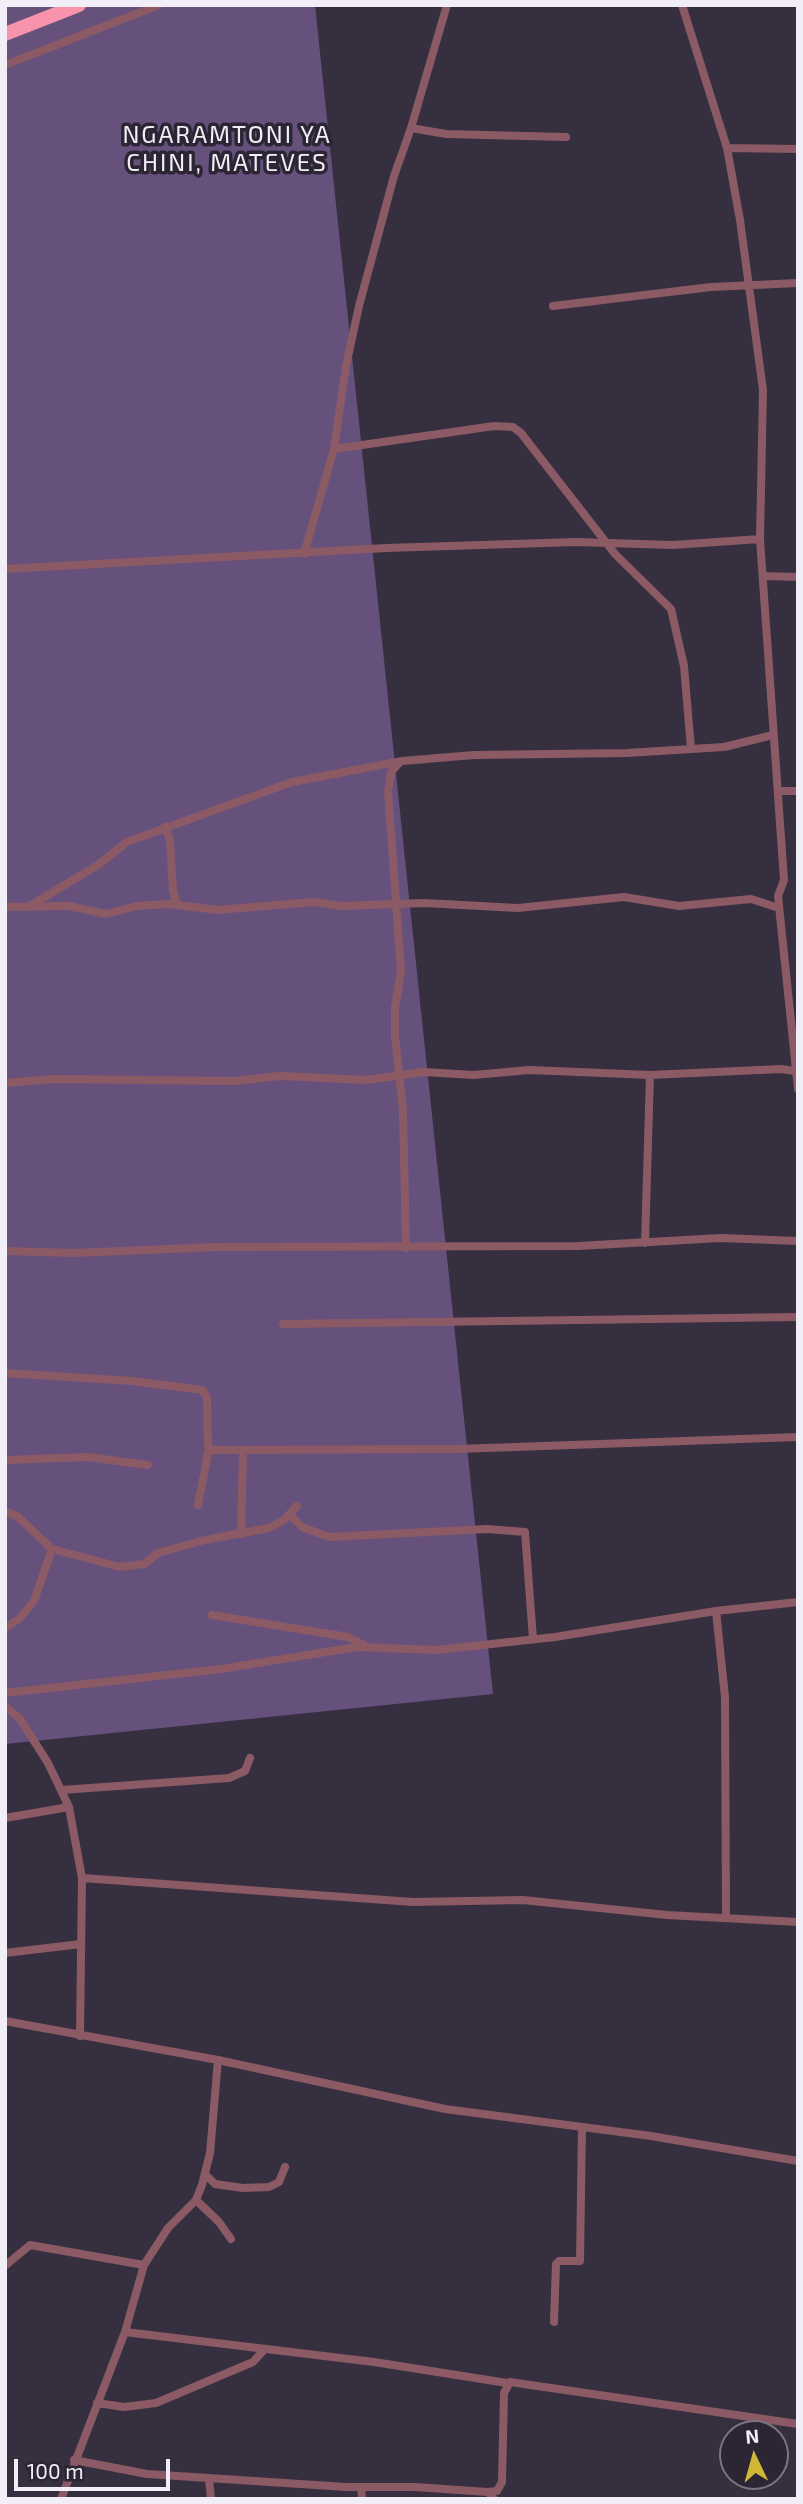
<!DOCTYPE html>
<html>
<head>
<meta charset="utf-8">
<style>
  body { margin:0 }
  #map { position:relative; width:803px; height:2504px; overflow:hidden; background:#362f3f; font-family:"Exo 2",sans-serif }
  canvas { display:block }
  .frame { position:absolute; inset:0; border:7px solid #f2eef8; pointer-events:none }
  .north { position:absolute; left:719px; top:2420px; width:70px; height:70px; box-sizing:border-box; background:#2c2534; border:2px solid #7b7582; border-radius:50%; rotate:355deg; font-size:19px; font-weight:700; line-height:28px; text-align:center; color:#f2eef8 }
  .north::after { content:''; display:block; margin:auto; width:24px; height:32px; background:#d0b836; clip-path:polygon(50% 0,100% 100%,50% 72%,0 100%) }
  .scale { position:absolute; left:14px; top:2459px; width:156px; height:32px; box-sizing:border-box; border:4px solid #f2eef8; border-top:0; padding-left:9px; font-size:21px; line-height:24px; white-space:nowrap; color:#f2eef8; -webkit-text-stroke:5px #2c2534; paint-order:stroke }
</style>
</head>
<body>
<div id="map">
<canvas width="803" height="2504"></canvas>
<div class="frame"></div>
<div class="north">N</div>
<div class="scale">100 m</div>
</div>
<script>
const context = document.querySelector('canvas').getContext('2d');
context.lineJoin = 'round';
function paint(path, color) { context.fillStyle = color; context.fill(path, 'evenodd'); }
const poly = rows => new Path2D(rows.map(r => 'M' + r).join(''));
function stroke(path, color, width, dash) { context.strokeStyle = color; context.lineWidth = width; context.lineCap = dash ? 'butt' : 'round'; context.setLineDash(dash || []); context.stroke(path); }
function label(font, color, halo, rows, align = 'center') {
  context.font = font + ' "Exo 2",sans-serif'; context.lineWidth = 7; context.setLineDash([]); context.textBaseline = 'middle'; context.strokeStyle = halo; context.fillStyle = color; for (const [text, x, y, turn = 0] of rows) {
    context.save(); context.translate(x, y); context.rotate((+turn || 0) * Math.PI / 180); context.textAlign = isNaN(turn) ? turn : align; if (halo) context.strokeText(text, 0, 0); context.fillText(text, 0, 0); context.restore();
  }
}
paint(poly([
  [5,5,315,5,493,1694,5,1744]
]), '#66517d');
stroke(poly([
  [682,5,727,148,740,220,763,390,760,539,784,880,778,896,798,1089],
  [5,65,159,5],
  [411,128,446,134,566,137],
  [727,148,798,149],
  [553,306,711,287,798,283],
  [334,449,494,426,513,427,521,433,615,554,671,609,684,666,691,749],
  [304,554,334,449,346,366,359,306,394,176,411,128,447,5],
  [5,569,386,548,576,542,673,545,760,539],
  [763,576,798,577],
  [399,763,391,772,388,792,401,972,395,1007,395,1036,403,1111,406,1248],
  [779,791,798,791],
  [165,827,170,840,173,891,177,904],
  [5,907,69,906,106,914,137,906,169,904,217,910,313,902,342,906,424,903,518,908,624,897,679,906,751,899,779,908],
  [28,907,98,865,127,842,292,782,402,761,474,755,627,753,724,747,773,735],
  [5,1083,53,1079,234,1081,280,1076,366,1080,423,1072,474,1075,529,1070,650,1075,781,1069,795,1071],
  [645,1243,650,1075],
  [5,1251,74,1253,218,1247,578,1246,721,1238,798,1241],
  [283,1324,798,1317],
  [5,1373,132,1381,202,1390,207,1397,208,1446,213,1450,458,1449,798,1437],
  [5,1460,88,1457,148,1465],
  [198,1505,209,1448],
  [5,1511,17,1516,52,1549,120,1567,144,1564,158,1553,205,1540,269,1528,284,1520,297,1506],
  [290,1515,302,1527,329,1537,487,1529,525,1532,533,1639],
  [241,1534,243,1451],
  [716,1611,725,1697,726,1917],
  [212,1615,348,1637,364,1645],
  [5,1628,19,1619,34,1601,52,1549],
  [5,1693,221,1669,357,1647,437,1650,555,1637,716,1611,798,1602],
  [5,1706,20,1719,48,1763,69,1807,82,1878,80,2036],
  [62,1790,229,1778,245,1771,250,1758],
  [5,1818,69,1807],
  [82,1878,413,1902,523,1900,667,1915,798,1922],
  [5,1953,81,1944],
  [5,2021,218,2060,445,2109,651,2136,798,2161],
  [206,2175,215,2184,243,2188,269,2187,279,2182,285,2167],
  [196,2200,219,2222,231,2239],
  [6,2265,30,2245,144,2265],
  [554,2322,556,2264,559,2261,580,2261,582,2127],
  [125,2332,374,2362,507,2383],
  [97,2403,124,2407,156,2403,253,2362,264,2350],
  [74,2460,147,2474,346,2487,415,2487,488,2492,494,2499],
  [209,2479,211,2499],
  [361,2487,362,2499],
  [488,2492,497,2491,502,2482,504,2393,510,2382,798,2424],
  [61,2499,125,2332,144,2265,168,2228,196,2200,202,2185,210,2153,218,2060]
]), '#8c5a65', 8);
stroke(poly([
  [5,34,79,5]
]), '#f794ac', 14);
context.letterSpacing = '2px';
label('24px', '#f2eef8', '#2c2534', [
  ["NGARAMTONI YA",227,135],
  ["CHINI, MATEVES",227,163]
]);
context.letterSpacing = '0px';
</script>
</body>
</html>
